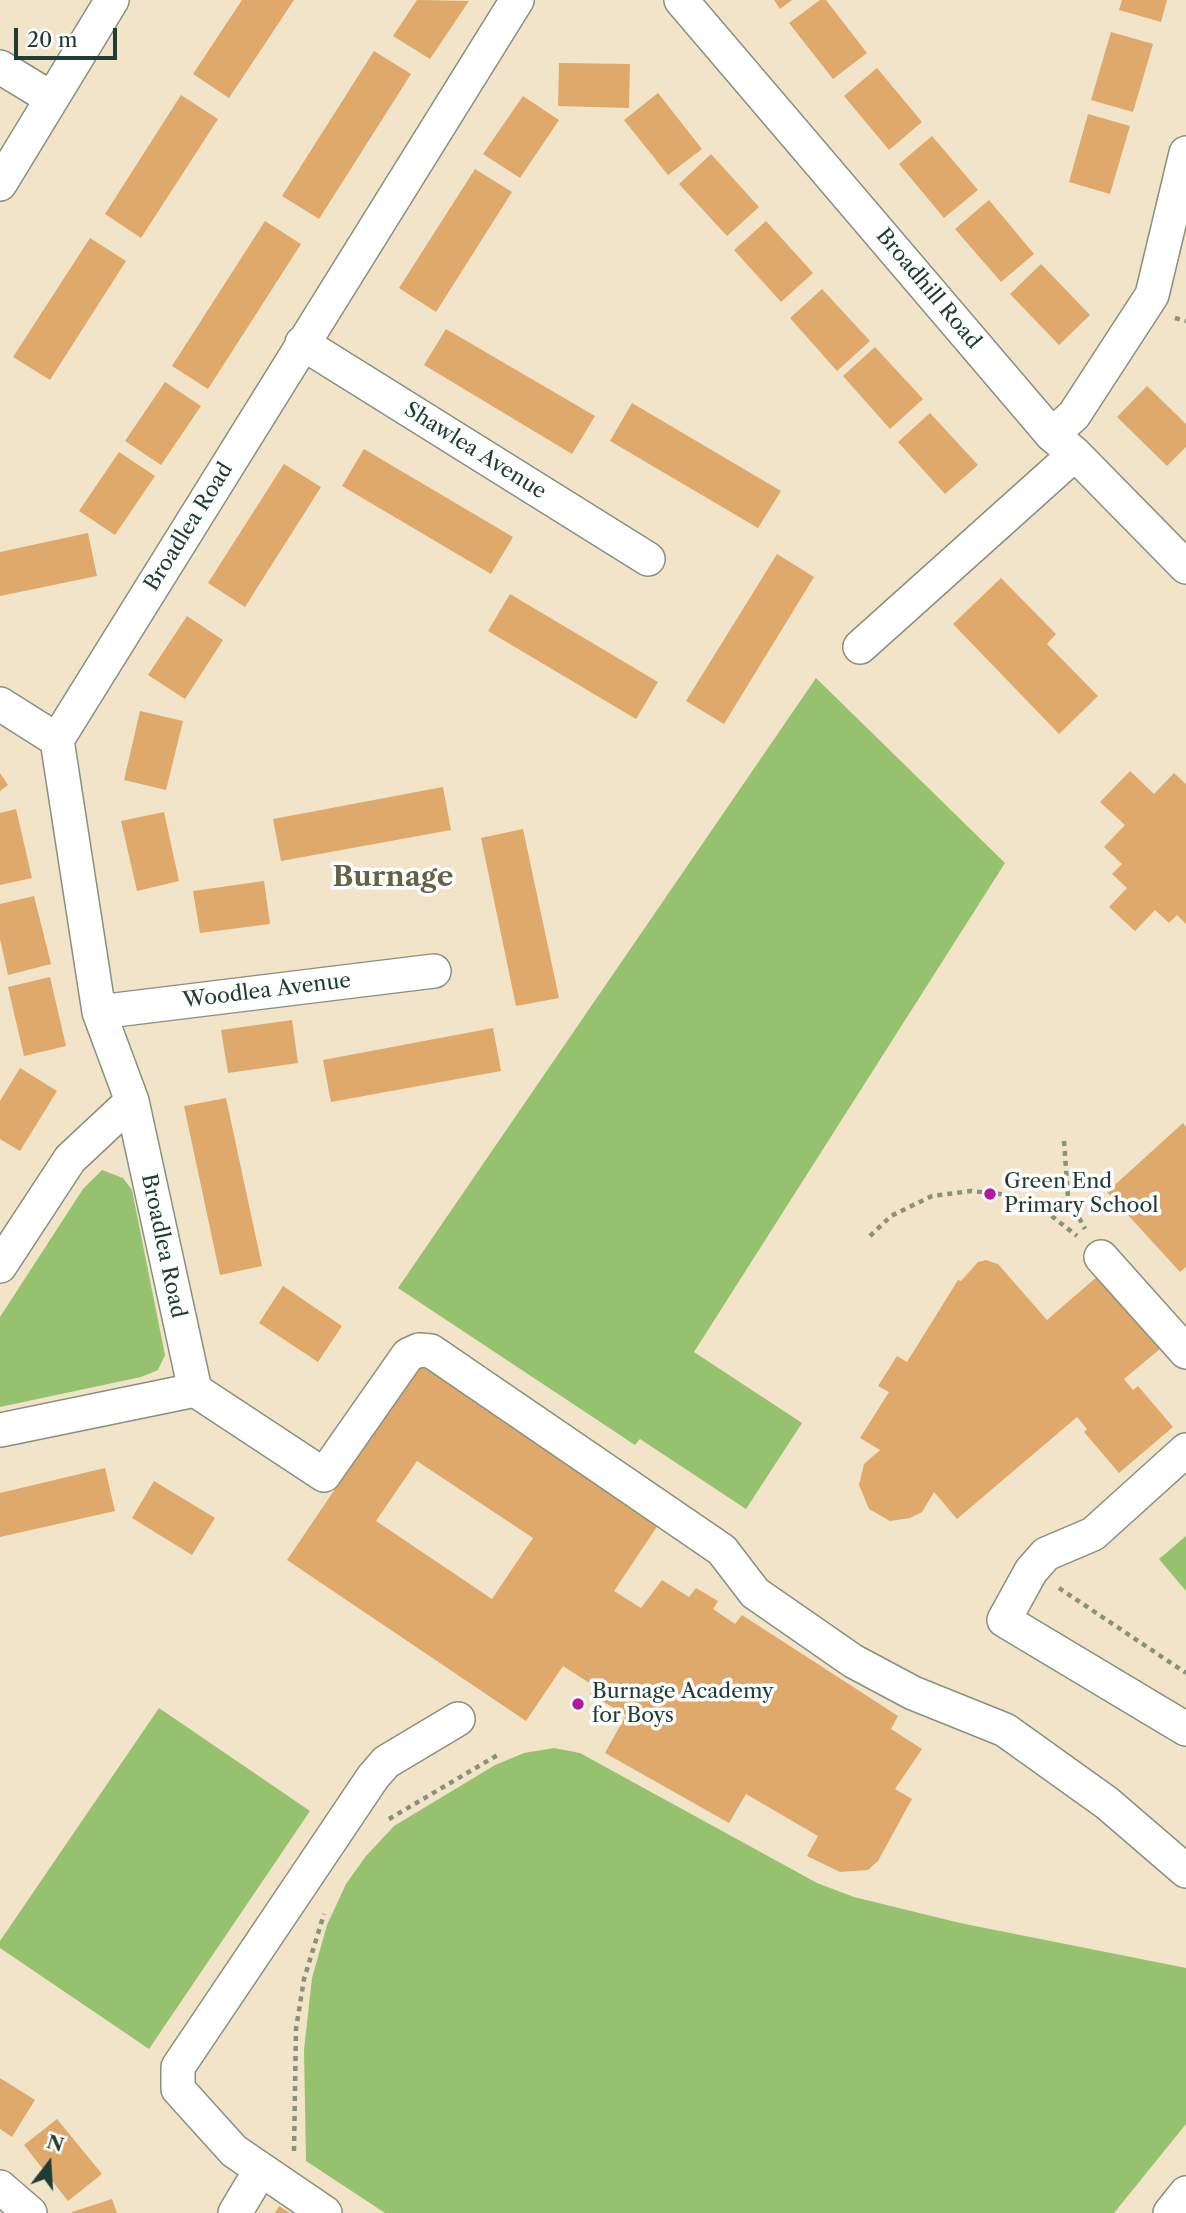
<!DOCTYPE html>
<html>
<head>
<meta charset="utf-8">
<style>
  body { margin:0 }
  #map { position:relative; width:1186px; height:2213px; overflow:hidden; background:#f2e4c8; font-family:"Libre Caslon Text",serif }
  canvas { display:block }
  .north { position:absolute; left:14px; top:2129px; width:70px; height:70px; -webkit-text-stroke:5px #fff; paint-order:stroke; rotate:17deg; font-size:19px; font-weight:700; line-height:28px; text-align:center; color:#1f3d34 }
  .north::after { content:''; display:block; margin:auto; width:24px; height:32px; background:#1f3d34; clip-path:polygon(50% 0,100% 100%,50% 72%,0 100%) }
  .scale { position:absolute; left:14px; top:28px; width:103px; height:32px; box-sizing:border-box; border:4px solid #1f3d34; border-top:0; padding-left:9px; font-size:21px; line-height:24px; white-space:nowrap; color:#1f3d34; -webkit-text-stroke:5px #fff; paint-order:stroke }
</style>
</head>
<body>
<div id="map">
<canvas width="1186" height="2213"></canvas>
<div class="north">N</div>
<div class="scale">20 m</div>
</div>
<script>
const context = document.querySelector('canvas').getContext('2d');
context.lineJoin = 'round';
function paint(path, color) { context.fillStyle = color; context.fill(path, 'evenodd'); }
const poly = rows => new Path2D(rows.map(r => 'M' + r).join(''));
function stroke(path, color, width, dash) { context.strokeStyle = color; context.lineWidth = width; context.lineCap = dash ? 'butt' : 'round'; context.setLineDash(dash || []); context.stroke(path); }
function label(font, color, halo, rows, align = 'center') {
  context.font = font + ' "Libre Caslon Text",serif'; context.lineWidth = 7; context.setLineDash([]); context.textBaseline = 'middle'; context.strokeStyle = halo; context.fillStyle = color; for (const [text, x, y, turn = 0] of rows) {
    context.save(); context.translate(x, y); context.rotate((+turn || 0) * Math.PI / 180); context.textAlign = isNaN(turn) ? turn : align; if (halo) context.strokeText(text, 0, 0); context.fillText(text, 0, 0); context.restore();
  }
}
paint(poly([
  [816,678,1005,863,694,1352,802,1423,746,1509,640,1439,635,1445,398,1288],
  [102,1170,123,1178,132,1190,165,1355,158,1370,141,1377,0,1407,0,1317,83,1189],
  [1186,1536,1186,1591,1159,1559],
  [159,1708,310,1811,149,2049,0,1948,0,1941],
  [554,1748,580,1753,817,1883,854,1897,960,1923,1186,1968,1186,2124,1114,2213,385,2213,306,2161,304,2050,312,1978,327,1925,346,1884,366,1856,394,1826,495,1765,524,1753]
]), '#96c270');
paint(poly([
  [242,0,294,0,229,98,193,74],
  [417,0,469,1,430,59,393,36],
  [774,0,792,0,780,9],
  [820,0,826,0,867,53,833,79,789,23],
  [1122,0,1167,0,1161,22,1119,10],
  [1111,32,1153,44,1133,112,1091,100],
  [374,51,411,74,319,219,282,196],
  [559,63,630,64,629,108,558,106],
  [877,68,922,122,889,150,844,96],
  [658,93,702,149,668,175,624,120],
  [181,95,218,119,141,238,105,214],
  [523,96,559,120,520,178,483,154],
  [1088,114,1130,126,1110,194,1069,182],
  [932,136,978,190,944,218,899,164],
  [711,154,759,207,727,236,679,184],
  [475,169,512,192,436,312,399,288],
  [989,200,1034,254,1001,282,955,229],
  [265,221,301,244,208,389,172,366],
  [766,221,813,273,781,302,734,250],
  [90,238,126,261,50,380,13,357],
  [1041,264,1090,315,1059,345,1010,294],
  [822,289,870,341,837,371,790,318],
  [446,329,595,416,572,454,424,365],
  [875,347,923,399,890,429,843,376],
  [165,382,201,406,161,465,125,441],
  [1147,386,1186,424,1186,447,1167,466,1117,417],
  [632,403,781,491,758,528,610,441],
  [930,413,978,465,945,494,898,442],
  [364,449,513,537,491,574,342,486],
  [119,452,155,476,115,535,79,511],
  [284,464,321,487,245,607,208,583],
  [88,533,97,576,0,596,0,552],
  [777,554,814,577,724,724,686,701],
  [1001,578,1056,634,1047,644,1098,696,1059,734,953,624],
  [510,594,658,682,636,719,488,631],
  [187,616,223,640,185,699,148,675],
  [140,711,183,721,166,790,124,780],
  [1130,771,1154,794,1174,773,1186,784,1186,924,1177,915,1169,923,1155,910,1135,931,1109,907,1127,888,1112,874,1122,864,1104,847,1125,825,1100,802],
  [0,773,8,785,0,791],
  [443,787,451,830,281,861,273,819],
  [16,809,32,878,0,885,0,813],
  [164,812,179,881,137,891,121,821],
  [523,829,559,998,516,1006,481,838],
  [264,881,270,924,200,933,193,891],
  [34,896,51,964,8,975,0,939,0,904],
  [50,977,66,1046,24,1056,8,987],
  [292,1020,298,1063,228,1073,221,1030],
  [493,1028,501,1071,331,1102,323,1060],
  [20,1068,57,1091,20,1151,0,1139,0,1101],
  [226,1098,262,1266,220,1275,184,1106],
  [1183,1123,1186,1127,1186,1267,1180,1272,1107,1192],
  [986,1260,998,1264,1047,1320,1099,1275,1161,1348,1124,1379,1133,1390,1138,1386,1173,1427,1119,1473,1084,1432,1087,1429,1077,1417,957,1519,934,1492,922,1512,910,1518,890,1521,869,1509,859,1485,864,1464,880,1450,860,1438,889,1392,878,1386,897,1356,907,1362,958,1280,961,1281,978,1262],
  [283,1286,342,1326,318,1362,259,1323],
  [421,1362,660,1522,614,1591,641,1608,662,1580,689,1597,696,1588,718,1601,713,1609,735,1624,742,1615,898,1716,891,1729,922,1749,895,1789,912,1799,878,1861,868,1870,840,1872,807,1856,818,1836,746,1794,729,1823,605,1753,626,1715,590,1694,594,1686,563,1666,526,1721,287,1560],
  [417,1461,533,1538,492,1599,376,1521],
  [105,1468,115,1511,0,1537,0,1493],
  [154,1481,215,1518,192,1555,132,1518],
  [0,2078,35,2100,12,2137,0,2129],
  [57,2119,102,2174,68,2201,24,2145],
  [112,2199,117,2213,72,2213,72,2212],
  [279,2206,290,2213,275,2213]
]), '#dea96b');
const minor = poly([
  [681,0,1052,435,1075,454,1186,567],
  [0,67,51,98],
  [0,184,112,0],
  [302,343,648,559],
  [1052,435,1074,415,1152,295,1186,153],
  [860,647,1075,454],
  [0,704,57,740],
  [99,1012,434,971],
  [1101,1257,1186,1352],
  [0,1266,70,1159,132,1101],
  [195,1390,324,1475,408,1355,419,1350,431,1351,722,1550,755,1593,853,1661,913,1693,1005,1730,1107,1803,1186,1871],
  [0,1430,195,1390,132,1101,99,1012,57,740,517,0],
  [1186,1450,1093,1534,1046,1554,1031,1571,1004,1620,1186,1729],
  [0,2187,30,2213],
  [235,2213,260,2171],
  [325,2213,234,2151,178,2089,178,2067,373,1777,386,1762,458,1719],
  [1170,2213,1186,2193]
]);
stroke(minor, '#88907e', 36);
stroke(poly([
  [1175,318,1186,321],
  [1064,1141,1068,1197,1085,1229],
  [870,1236,891,1216,932,1196,971,1191,1010,1195,1044,1210,1077,1236],
  [1059,1588,1186,1673],
  [389,1819,501,1753],
  [294,2151,296,2029,304,1979,324,1914]
]), '#88907e', 4.5, [5, 5]);
stroke(minor, '#fff', 33);
for (const [x, y, r, color] of [
  [990,1194,7,"#b5179e"],
  [578,1704,7,"#b5179e"]
]) { const dot = new Path2D(); dot.arc(x, y, r, 0, 2 * Math.PI); context.fillStyle = color; context.fill(dot); stroke(dot, '#fff', 2.5); }
label('21px', '#1f3d34', '#fff', [
  ["Broadhill Road",928,289,50],
  ["Shawlea Avenue",475,451,32],
  ["Broadlea Road",189,527,-58],
  ["Woodlea Avenue",267,991,-7],
  ["Broadlea Road",163,1246,78]
]);
label('21px', '#1f3d34', '#fff', [
  ["Green End",1004,1182],
  ["Primary School",1004,1206],
  ["Burnage Academy",592,1692],
  ["for Boys",592,1716]
], 'left');
label('bold 28px', '#626347', '#fff', [
  ["Burnage",393,878]
]);
</script>
</body>
</html>
